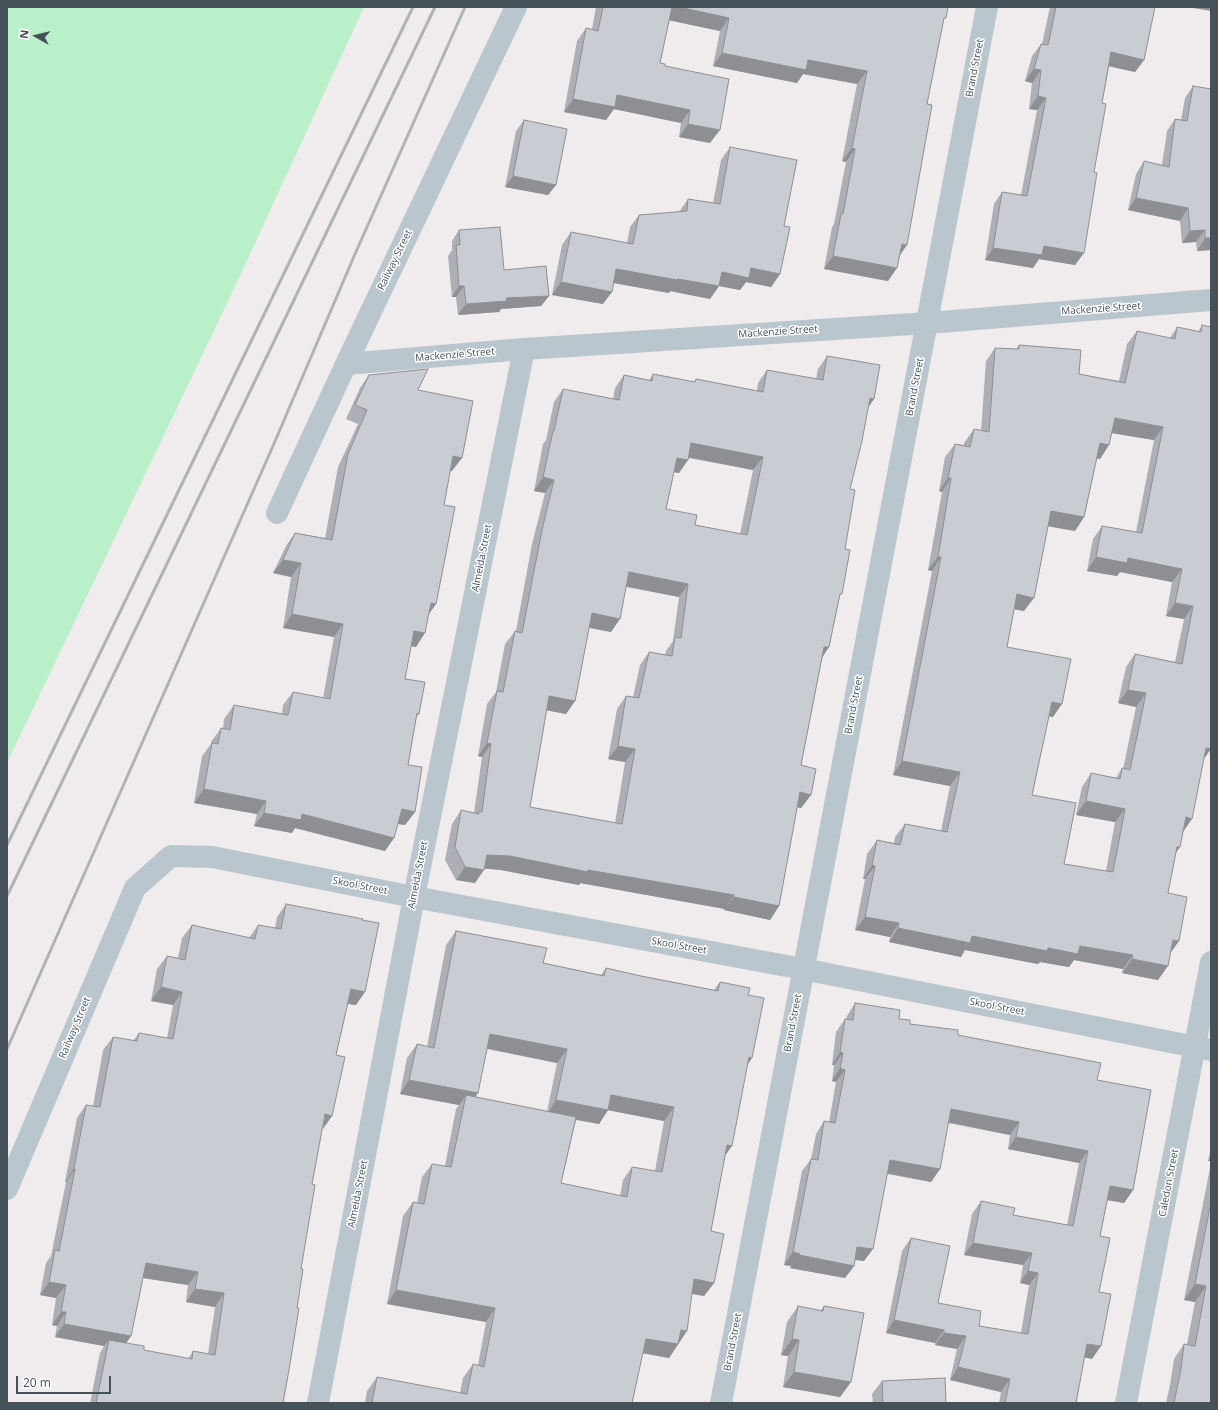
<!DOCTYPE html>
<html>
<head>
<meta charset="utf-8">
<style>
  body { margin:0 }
  #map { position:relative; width:1218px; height:1410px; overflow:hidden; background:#f0eced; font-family:"Open Sans",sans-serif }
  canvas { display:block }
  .frame { position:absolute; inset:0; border:8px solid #45525a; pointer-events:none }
  .north { position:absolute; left:16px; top:16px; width:40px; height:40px; -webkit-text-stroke:3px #fff; paint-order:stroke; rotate:278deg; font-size:11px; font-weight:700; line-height:16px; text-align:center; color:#45525a }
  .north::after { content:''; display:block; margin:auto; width:14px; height:18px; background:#45525a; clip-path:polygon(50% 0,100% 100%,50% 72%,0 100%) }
  .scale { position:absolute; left:16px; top:1376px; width:95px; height:18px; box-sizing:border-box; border:2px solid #45525a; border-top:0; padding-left:5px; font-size:12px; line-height:14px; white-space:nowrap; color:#45525a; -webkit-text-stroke:3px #fff; paint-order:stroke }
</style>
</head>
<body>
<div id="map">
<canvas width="1218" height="1410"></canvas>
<div class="frame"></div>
<div class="north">N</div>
<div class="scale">20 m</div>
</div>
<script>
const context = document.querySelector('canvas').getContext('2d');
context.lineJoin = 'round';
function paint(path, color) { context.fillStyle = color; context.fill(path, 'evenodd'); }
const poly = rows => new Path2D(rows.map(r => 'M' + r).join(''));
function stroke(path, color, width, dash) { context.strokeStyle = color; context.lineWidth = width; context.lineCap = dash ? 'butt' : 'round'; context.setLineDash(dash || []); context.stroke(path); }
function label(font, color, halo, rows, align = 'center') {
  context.font = font + ' "Open Sans",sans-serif'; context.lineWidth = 3; context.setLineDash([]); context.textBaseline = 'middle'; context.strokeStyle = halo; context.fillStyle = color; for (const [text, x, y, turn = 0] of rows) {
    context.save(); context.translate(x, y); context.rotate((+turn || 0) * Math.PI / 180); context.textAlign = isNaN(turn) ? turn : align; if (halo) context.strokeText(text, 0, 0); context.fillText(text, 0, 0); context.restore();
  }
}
paint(poly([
  [7,7,364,7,232,293,7,763]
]), '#b9efc9');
stroke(poly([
  [346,364,524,349,928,323,1211,300],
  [277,513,346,364,516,7],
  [7,1189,135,888,171,856,212,857,414,897,803,969,1211,1050],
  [318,1403,414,897,524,349],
  [721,1403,987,7],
  [1126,1403,1211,962]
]), '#bac6cd', 22);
stroke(poly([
  [7,845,413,7],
  [7,896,435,7],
  [7,1049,273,446,355,254,465,7]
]), '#afb3b7', 3);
paint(poly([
  [596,7,948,7,943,22,927,104,900,255,888,281,824,269,832,227,834,224,846,162,842,161,857,84,803,74,797,83,713,66,720,31,669,20,660,63,665,66,710,143,679,137,681,123,614,109,606,120,564,112,577,41,586,28,592,29],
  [1050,7,1155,7,1144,60,1135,72,1109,66,1102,103,1075,265,1039,259,1033,268,985,260,994,204,1002,192,1021,195,1037,110,1029,109,1032,83,1025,81,1032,56,1041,44,1042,44],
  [1193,86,1211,89,1211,250,1197,251,1196,242,1182,243,1180,221,1128,210,1136,174,1144,161,1162,165,1167,131,1175,119,1181,120,1185,98],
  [524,120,556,185,548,195,505,187,516,131],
  [730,147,784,226,780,274,771,287,746,282,740,290,719,286,710,299,670,291,669,293,614,283,603,304,552,295,562,245,571,232,627,243,630,227,639,215,679,212,688,199,713,203,721,160],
  [459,230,504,270,549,296,541,306,501,309,499,312,458,315,456,297,452,297,448,256,452,250,452,241],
  [1202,325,1204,759,1183,832,1176,853,1168,893,1170,954,1158,980,1122,973,1123,969,1074,960,1069,967,1040,962,1038,964,965,950,961,957,889,942,890,937,855,930,865,879,863,879,867,854,877,840,894,843,895,837,905,824,941,831,950,786,893,775,932,571,928,570,942,492,939,491,945,457,955,444,964,445,964,443,974,429,981,431,986,361,995,348,1016,349,1019,345,1079,374,1119,381,1127,344,1137,331,1170,338,1177,327,1198,332],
  [1112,433,1154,440,1136,532,1102,526,1093,539,1087,571,1117,576,1120,572,1172,582,1166,616,1184,619,1175,662,1135,654,1126,667,1118,703,1136,707,1123,769,1122,768,1116,778,1091,773,1082,787,1076,815,1115,822,1106,871,1064,864,1032,795,1048,716,1053,717,1007,647,1014,609,1024,611,1048,526,1075,531,1084,517,1097,458,1100,459,1109,445],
  [827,356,874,399,868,408,850,489,845,549,838,599,822,658,801,765,811,795,801,808,797,807,779,906,770,920,724,910,725,909,580,883,579,885,501,870,484,868,475,883,456,880,445,860,452,824,461,810,474,813,482,757,478,756,487,704,496,692,505,644,515,631,516,631,532,544,545,493,534,491,543,444,546,440,554,402,563,389,613,399,615,388,624,375,649,380,653,374,694,382,696,379,757,391,758,383,767,370,816,379,818,369],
  [689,458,753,470,740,534,695,525,666,509,674,472,679,473],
  [626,587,679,597,673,641,666,651,665,655,649,652,640,665,633,697,626,696,617,709,608,759,625,762,615,823,530,807,546,710,566,714,575,701,589,628,611,632],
  [369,375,418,390,452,471,450,471,444,505,428,615,416,647,411,646,405,679,419,714,416,718,408,765,415,812,405,825,398,824,394,838,385,851,295,828,292,833,254,826,257,814,194,803,202,756,211,744,211,742,221,728,223,729,224,719,234,705,282,714,283,705,293,692,323,698,334,637,283,628,291,577,273,573,286,546,295,533,325,538,338,467,358,424,346,419,360,388],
  [286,904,356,1005,348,1004,336,1055,322,1129,312,1184,301,1269,297,1308,283,1403,90,1403,100,1353,104,1346,55,1337,57,1326,52,1325,56,1298,40,1295,46,1263,51,1256,66,1182,65,1182,77,1118,86,1105,93,1106,103,1050,113,1037,133,1041,139,1033,167,1038,173,1005,151,1001,157,969,167,956,178,958,182,938,192,925,249,938,258,925,275,928,277,917],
  [143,1278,188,1285,186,1302,215,1307,208,1354,193,1351,188,1359,144,1350,126,1343,131,1336],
  [456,931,543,963,601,975,606,968,641,976,714,990,720,982,748,995,748,1064,725,1156,711,1231,714,1283,704,1296,692,1294,679,1342,669,1358,642,1353,632,1403,365,1403,367,1391,377,1377,460,1393,463,1378,473,1364,478,1365,486,1322,387,1304,403,1216,413,1202,417,1203,422,1177,432,1164,445,1166,456,1109,459,1105,400,1094,407,1058,417,1044,427,1047,446,945],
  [487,1049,557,1063,547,1112,475,1097],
  [608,1110,664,1121,655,1171,632,1167,623,1180,620,1196,561,1183,576,1120,599,1124],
  [855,1003,899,1019,910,1024,958,1035,1097,1080,1133,1190,1124,1203,1107,1200,1100,1236,1099,1292,1092,1359,1084,1357,1076,1403,999,1403,1001,1392,950,1380,957,1349,935,1345,935,1343,886,1333,902,1251,911,1238,938,1303,979,1326,1021,1333,1029,1285,1020,1283,1023,1265,964,1255,972,1214,981,1201,1013,1215,1067,1225,1079,1163,1008,1149,1010,1135,948,1123,940,1169,931,1182,887,1174,864,1261,855,1260,854,1266,845,1278,790,1268,791,1266,784,1265,802,1171,811,1159,816,1134,824,1121,829,1122,836,1082,832,1081,834,1065,832,1065,836,1032,845,1019,846,1019,847,1016],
  [1211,1148,1211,1161,1208,1161],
  [1211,1163,1211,1403,1166,1403,1170,1385,1174,1359,1184,1344,1187,1344,1195,1302,1184,1300],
  [798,1306,820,1311,824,1306,851,1382,840,1397,783,1387,788,1356,781,1355,787,1322],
  [882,1381,946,1403,873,1403,872,1394]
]), '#adafb5');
paint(poly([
  [671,7,679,7,729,18,720,31,663,19],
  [1187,7,1211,7,1211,11],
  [1111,52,1144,60,1135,72,1103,65],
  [722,53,808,60,867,71,857,84,803,74,797,83,713,66],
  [1034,69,1041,70,1032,83,1025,81],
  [617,95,690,110,681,123,614,109,606,120,564,112,573,99],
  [1038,96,1046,98,1037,110,1029,109],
  [688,124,720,130,710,143,679,137],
  [852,148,855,149,846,162,842,161],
  [513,176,556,185,548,195,505,187],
  [1136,198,1188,208,1180,221,1128,210],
  [1205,230,1196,242,1182,243,1190,231],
  [1205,238,1211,238,1211,250,1197,251],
  [902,244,907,245,898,258],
  [1044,246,1084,253,1075,265,1039,259,1033,268,985,260,993,248],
  [833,256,897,268,888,281,824,269],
  [751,268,780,274,771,287,746,282,740,290,719,286,710,299,670,291,669,293,608,282,616,269,678,279],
  [561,282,612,292,603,304,552,295],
  [459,286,464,286,456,297,452,297],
  [549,296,541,306,501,309,499,312,458,315,466,304,506,298],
  [870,398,874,399,864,413],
  [1115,418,1163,427,1154,440,1105,432],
  [691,443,763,457,753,470,682,456],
  [1100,443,1109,445,1100,459,1090,457],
  [453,456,462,458,452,471,444,470],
  [677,458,688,460,679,473,667,471],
  [543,477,554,480,545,493,534,491],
  [948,478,951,478,942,492,939,491],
  [1051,511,1084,517,1075,531,1041,525],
  [938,557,941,557,932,571,928,570],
  [1096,557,1128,558,1182,569,1172,582,1120,572,1117,576,1087,571],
  [283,560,301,563,291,577,273,573],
  [629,572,688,584,679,597,620,585],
  [1017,594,1034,598,1024,611,1007,608],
  [431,603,436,604,427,617],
  [1175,603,1193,606,1184,619,1166,616],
  [592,613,620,619,611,632,582,626],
  [292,614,343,624,334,637,283,628],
  [414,631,425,633,416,647,404,645],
  [824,647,829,647,820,661],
  [1128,690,1146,693,1136,707,1118,703],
  [549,696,575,701,566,714,540,709],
  [1052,702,1062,704,1053,717,1042,715],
  [487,743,491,744,482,757,478,756],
  [618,746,635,749,625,762,608,759],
  [1206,748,1211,749,1201,763],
  [902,761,960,772,950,786,893,775],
  [204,789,266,801,257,814,194,803],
  [800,792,811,795,801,808,791,806],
  [1086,801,1125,809,1115,822,1076,815],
  [402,809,415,812,405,825,392,823],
  [264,813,302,814,394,838,385,851,295,828,292,833,254,826],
  [1186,817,1192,819,1183,832],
  [1177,847,1180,847,1170,861],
  [487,855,510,856,734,895,725,909,580,883,579,885,501,870,478,868],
  [872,865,875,866,865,879,863,879],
  [465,867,484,870,475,883,456,880],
  [734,897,779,906,770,920,724,910],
  [865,917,899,923,890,937,855,930],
  [898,928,972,936,1048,948,1080,946,1133,955,1123,969,1074,960,1069,967,1040,962,1038,964,965,950,961,957,889,942],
  [1173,940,1179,941,1169,955],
  [1132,959,1168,966,1158,980,1122,973],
  [161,987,182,992,173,1005,151,1001],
  [351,989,365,992,356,1005,342,1003],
  [490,1034,567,1049,557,1063,480,1047],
  [840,1052,843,1053,834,1065,832,1065],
  [749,1057,752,1058,743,1072],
  [840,1068,845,1070,836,1082,832,1081],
  [409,1080,478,1093,469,1107,466,1095,459,1105,400,1094],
  [611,1095,674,1107,664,1121,602,1109],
  [556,1100,608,1110,599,1124,547,1114],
  [951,1109,1019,1122,1010,1135,942,1121],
  [325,1114,332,1116,323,1129],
  [1016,1137,1088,1151,1079,1163,1008,1149],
  [727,1145,732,1146,722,1160],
  [1211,1157,1211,1161,1208,1161],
  [890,1160,940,1169,931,1182,881,1172],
  [74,1168,75,1169,66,1182,65,1182],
  [1110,1186,1133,1190,1124,1203,1101,1199],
  [973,1243,1032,1253,1023,1265,964,1255],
  [857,1247,873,1249,864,1261,849,1259],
  [793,1252,800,1254,791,1266,784,1265],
  [799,1255,854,1266,845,1278,790,1268],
  [146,1263,198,1272,188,1285,137,1277],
  [1028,1271,1038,1273,1029,1285,1020,1283],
  [694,1279,714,1283,704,1296,684,1292],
  [49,1282,66,1285,56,1298,40,1295],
  [1195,1284,1206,1286,1195,1302,1184,1300],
  [195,1289,224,1293,215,1307,186,1302],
  [396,1290,495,1308,486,1322,387,1304],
  [61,1312,66,1312,57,1326,52,1325],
  [894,1320,944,1330,935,1343,886,1333],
  [64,1324,131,1336,122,1349,109,1340,104,1346,55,1337],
  [681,1330,687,1331,669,1358,636,1352,646,1339],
  [944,1333,966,1336,957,1349,935,1345],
  [792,1339,799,1340,788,1356,781,1355],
  [1087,1344,1101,1346,1092,1359,1078,1356],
  [958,1367,1010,1379,1001,1392,950,1380],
  [794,1372,851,1382,840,1397,783,1387]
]), '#8d8f93');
const building = poly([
  [603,7,672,7,660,63,665,64,665,66,729,79,720,130,688,124,690,110,617,95,615,107,573,99,586,28,598,31,603,7],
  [679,7,948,7,946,18,944,18,927,104,932,105,907,245,902,244,897,268,833,256,841,214,843,214,855,149,852,148,867,71,808,60,806,70,722,53,729,18,679,7],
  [1056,7,1155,7,1144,60,1111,52,1102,103,1106,104,1094,172,1097,173,1084,253,1044,246,1042,255,993,248,1002,192,1027,196,1046,98,1038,96,1041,70,1034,69,1041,44,1048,45,1056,7],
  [1193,86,1211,89,1211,238,1205,238,1205,230,1190,231,1188,208,1136,198,1144,161,1169,167,1175,119,1187,121,1193,86],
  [524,120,567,129,556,185,513,176,524,120],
  [730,147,797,160,784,226,790,227,780,274,751,268,749,278,722,272,719,286,678,279,677,280,616,269,612,292,561,282,571,232,633,244,639,215,687,211,688,199,720,204,730,147],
  [500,227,504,270,546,266,549,296,506,298,507,301,466,304,464,286,459,286,456,245,460,245,459,230,500,227],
  [1202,325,1211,327,1211,749,1206,748,1192,819,1186,817,1180,847,1177,847,1168,893,1187,897,1179,941,1173,940,1168,966,1132,959,1133,955,1080,946,1078,954,1048,948,1047,951,972,936,970,943,898,928,899,923,865,917,875,866,872,865,877,840,900,845,905,824,947,832,960,772,902,761,941,557,938,557,951,478,948,478,955,444,970,447,974,429,989,432,995,348,1019,349,1019,345,1081,350,1079,374,1125,383,1137,331,1175,339,1177,327,1201,332,1202,325],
  [1115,418,1163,427,1142,533,1102,526,1096,557,1127,563,1128,558,1182,569,1175,603,1193,606,1182,664,1135,654,1128,690,1146,693,1130,770,1122,768,1120,779,1091,773,1086,801,1125,809,1113,872,1064,864,1076,803,1032,795,1052,702,1062,704,1071,659,1007,647,1017,594,1034,598,1051,511,1084,517,1100,443,1109,445,1115,418],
  [827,356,880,365,874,399,870,398,862,441,850,489,855,490,845,549,850,550,842,594,840,594,829,647,824,647,801,765,816,769,811,795,800,792,779,906,734,897,734,895,588,870,588,872,510,856,487,855,484,870,465,867,455,847,461,810,479,814,479,811,482,812,491,744,487,743,497,691,503,692,515,631,522,633,542,530,554,480,543,477,553,431,554,431,563,389,619,400,624,375,652,381,653,374,695,382,696,379,763,392,767,370,823,380,827,356],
  [691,443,763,457,747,535,695,525,697,515,666,509,677,458,688,460,691,443],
  [629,572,688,584,681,638,675,637,672,656,649,652,639,698,626,696,618,746,635,749,622,824,530,807,549,696,575,701,592,613,620,619,629,572],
  [428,369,418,390,473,401,462,458,453,456,444,505,455,507,436,604,431,603,425,633,414,631,405,679,425,682,419,714,417,713,408,765,422,767,415,812,402,809,394,838,302,814,301,820,264,813,266,801,204,789,212,743,218,744,221,728,230,730,234,705,288,715,293,692,330,699,343,624,292,614,301,563,283,560,295,533,332,540,348,454,367,410,355,405,369,375,428,369],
  [286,904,363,919,362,920,379,923,365,992,351,989,336,1055,345,1057,332,1116,325,1114,312,1184,315,1185,301,1269,303,1269,297,1308,299,1308,289,1370,283,1403,96,1403,109,1340,144,1346,144,1350,192,1359,193,1351,215,1355,224,1293,195,1289,198,1272,146,1263,131,1336,64,1324,66,1312,61,1312,66,1285,49,1282,55,1250,59,1251,75,1169,74,1168,86,1105,100,1107,113,1037,137,1041,139,1033,173,1039,182,992,161,987,167,956,185,960,192,925,255,939,258,925,281,929,286,904],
  [456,931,547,948,543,963,604,976,606,968,641,976,718,991,720,982,750,988,748,995,764,998,752,1058,749,1057,732,1146,727,1145,711,1231,724,1234,714,1283,694,1279,687,1331,681,1330,678,1344,646,1339,632,1403,372,1403,377,1377,467,1394,473,1364,484,1367,495,1308,396,1290,413,1202,424,1204,432,1164,451,1167,466,1095,576,1117,561,1183,627,1197,632,1167,662,1172,674,1107,611,1095,608,1110,556,1100,567,1049,490,1034,478,1093,409,1080,417,1044,434,1048,456,931],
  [855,1003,900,1010,899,1019,910,1020,910,1024,958,1030,958,1035,1101,1063,1097,1080,1151,1090,1133,1190,1110,1186,1100,1236,1110,1238,1099,1292,1111,1294,1101,1346,1087,1344,1076,1403,1005,1403,1010,1379,958,1367,966,1336,944,1333,944,1330,894,1320,911,1238,950,1246,938,1303,981,1311,979,1326,1028,1334,1038,1273,1028,1271,1032,1253,973,1243,981,1201,1015,1208,1013,1215,1073,1226,1088,1151,1016,1137,1019,1122,951,1109,940,1169,890,1160,873,1249,857,1247,854,1266,799,1255,800,1254,793,1252,811,1159,818,1160,824,1121,835,1123,845,1070,840,1068,843,1053,840,1052,845,1019,853,1020,855,1003],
  [1211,1202,1211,1403,1174,1403,1181,1369,1184,1344,1195,1346,1206,1286,1195,1284,1211,1202],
  [798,1306,823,1311,824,1306,864,1313,851,1382,794,1372,799,1340,792,1339,798,1306],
  [945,1378,946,1403,883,1403,882,1381,945,1378]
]);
paint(building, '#c9ccd2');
stroke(building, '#8d8f93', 1);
label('10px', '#45525a', '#fff', [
  ["Brand Street",975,68,-79],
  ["Railway Street",395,260,-64],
  ["Mackenzie Street",1101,309,-4],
  ["Mackenzie Street",778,332,-4],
  ["Mackenzie Street",455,355,-5],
  ["Brand Street",915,387,-79],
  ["Almeida Street",482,558,-79],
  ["Brand Street",854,705,-79],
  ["Almeida Street",418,875,-79],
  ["Skool Street",360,886,11],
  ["Skool Street",679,946,10],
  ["Skool Street",997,1007,11],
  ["Brand Street",793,1023,-79],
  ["Railway Street",75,1028,-67],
  ["Caledon Street",1169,1183,-79],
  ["Almeida Street",358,1194,-79],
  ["Brand Street",733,1342,-79]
]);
</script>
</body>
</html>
